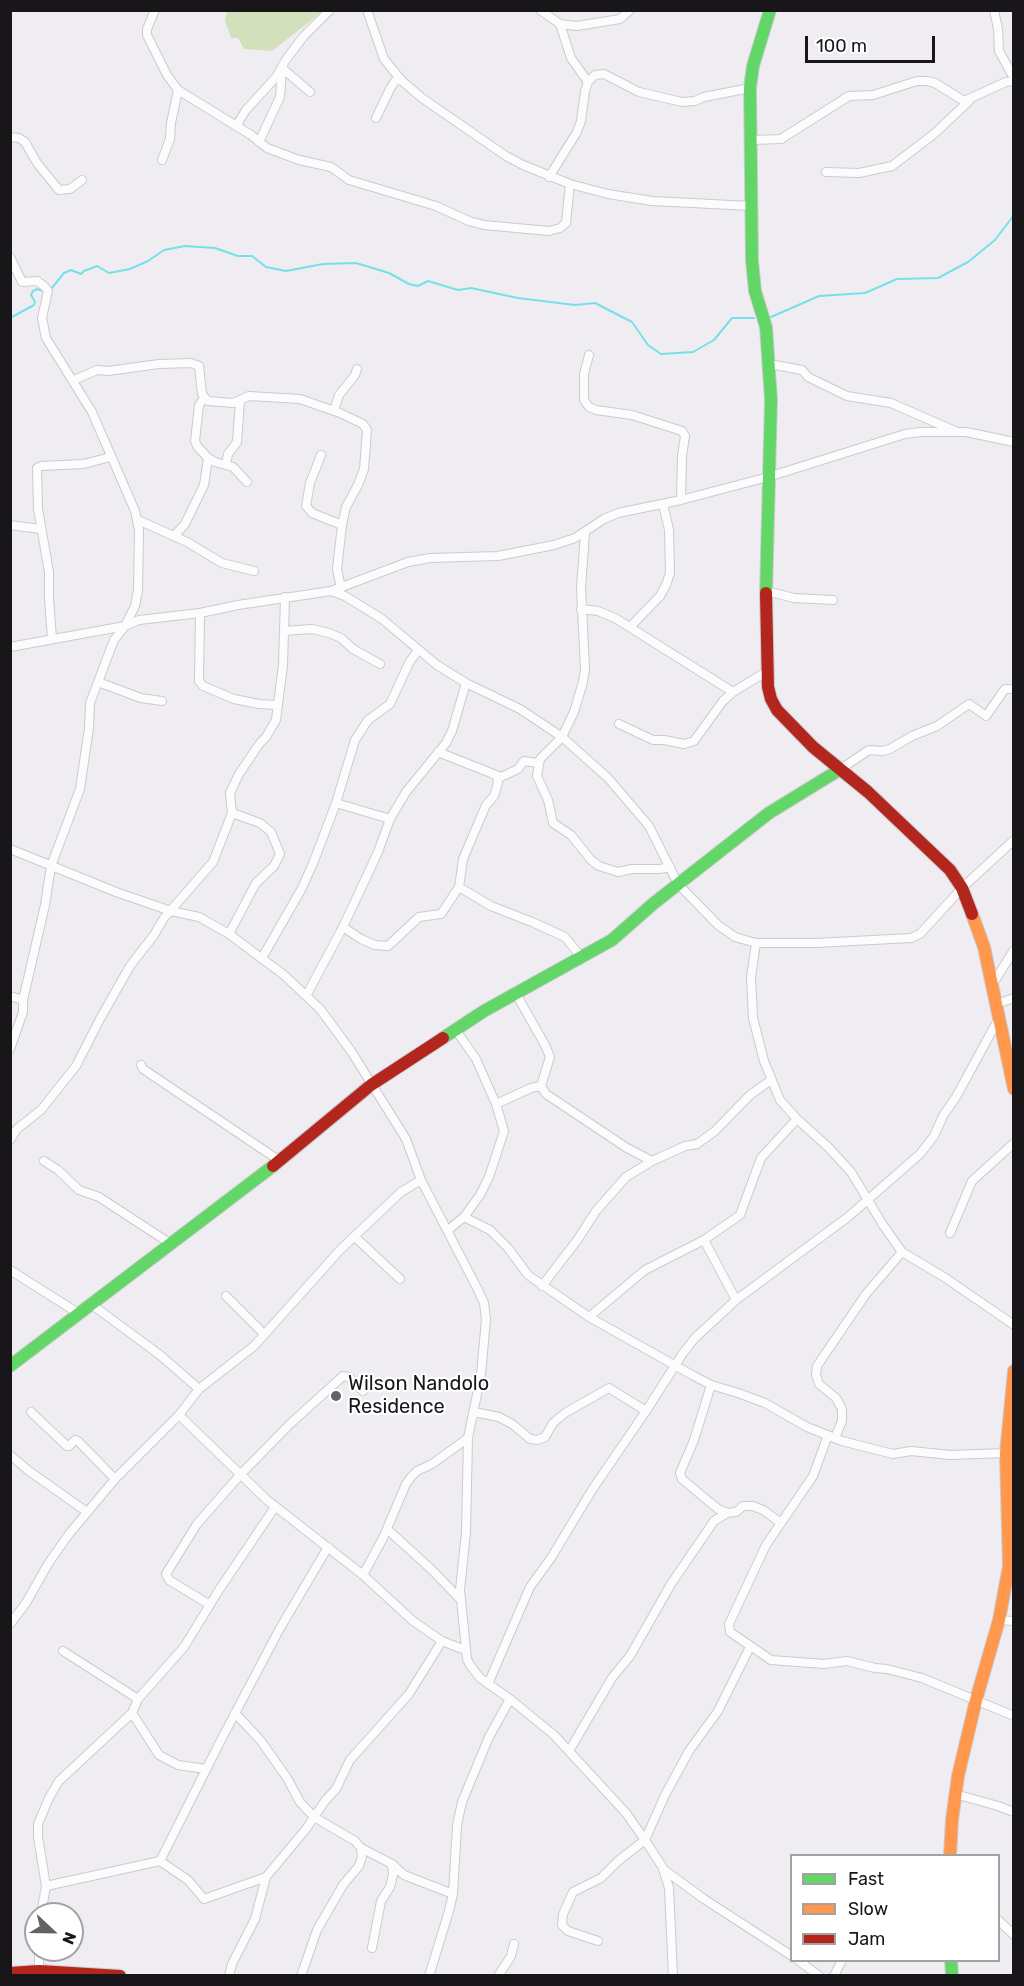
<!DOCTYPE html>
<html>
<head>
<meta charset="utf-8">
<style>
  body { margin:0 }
  #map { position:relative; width:1024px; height:1986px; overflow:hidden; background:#f0edf2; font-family:Rubik,sans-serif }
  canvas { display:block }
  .frame { position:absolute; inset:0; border:12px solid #181619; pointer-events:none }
  .legend { position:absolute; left:790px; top:1854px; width:210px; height:108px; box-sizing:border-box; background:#fff; border:2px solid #a3a2a3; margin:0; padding:8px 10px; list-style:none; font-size:18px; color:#181619 }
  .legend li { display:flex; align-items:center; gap:12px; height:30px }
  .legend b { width:30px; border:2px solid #a3a2a3 }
  .north { position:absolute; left:24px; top:1902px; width:60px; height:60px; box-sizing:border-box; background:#fff; border:2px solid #a3a2a3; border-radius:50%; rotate:112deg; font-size:16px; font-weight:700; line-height:24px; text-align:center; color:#181619 }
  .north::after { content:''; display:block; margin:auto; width:21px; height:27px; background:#646165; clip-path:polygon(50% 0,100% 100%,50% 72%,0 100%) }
  .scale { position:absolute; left:805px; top:36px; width:130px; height:27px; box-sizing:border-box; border:3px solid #181619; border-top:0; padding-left:8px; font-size:18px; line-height:21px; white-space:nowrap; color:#181619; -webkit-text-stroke:4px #fff; paint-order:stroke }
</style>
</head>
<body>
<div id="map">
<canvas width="1024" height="1986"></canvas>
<div class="frame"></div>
<ul class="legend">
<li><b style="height:8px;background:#63d668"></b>Fast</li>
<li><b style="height:8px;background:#ff974d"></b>Slow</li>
<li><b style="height:8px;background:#b3261e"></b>Jam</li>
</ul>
<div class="north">N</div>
<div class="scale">100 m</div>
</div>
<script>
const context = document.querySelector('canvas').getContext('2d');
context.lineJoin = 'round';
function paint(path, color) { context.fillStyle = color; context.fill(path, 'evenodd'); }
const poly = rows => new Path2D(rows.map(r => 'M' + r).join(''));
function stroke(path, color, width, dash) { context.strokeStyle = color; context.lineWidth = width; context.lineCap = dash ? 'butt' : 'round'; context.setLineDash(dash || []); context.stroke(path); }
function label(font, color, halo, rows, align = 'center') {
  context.font = font + ' Rubik,sans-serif'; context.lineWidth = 4.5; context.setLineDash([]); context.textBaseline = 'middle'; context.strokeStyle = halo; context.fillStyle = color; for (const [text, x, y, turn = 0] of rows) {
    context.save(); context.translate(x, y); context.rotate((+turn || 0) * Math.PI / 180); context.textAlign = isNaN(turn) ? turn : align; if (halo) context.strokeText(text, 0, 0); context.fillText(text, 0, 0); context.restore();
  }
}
paint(poly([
  [227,11,227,10,323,11,272,51,244,49,238,38,231,38,225,21]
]), '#d2e1bc');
stroke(poly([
  [51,289,64,273,71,270,81,274,84,271,97,266,109,273,130,269,148,261,164,250,185,246,215,248,238,256,252,256,266,267,286,271,323,264,356,263,389,273,409,284,418,286,428,281,458,290,471,288,518,298,575,305,595,303,632,322,648,345,661,354,693,352,714,340,732,318,754,318],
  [771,317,819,296,865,293,897,279,938,278,968,262,995,240,1014,215],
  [10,318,34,305,35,302,31,295,33,291,37,289,46,292]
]), '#76e0ea', 2);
const street = poly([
  [155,10,147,29,147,35,167,75,178,90,251,135,267,148,299,160,331,167,349,180,436,206,469,221,484,225,549,231,560,228,566,223,570,184],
  [367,10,384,59,401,80,422,98,506,156,523,165,570,184,608,194,652,201,751,206],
  [540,10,560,24,577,26,620,19,630,10],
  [994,10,998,29,999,51,1014,78],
  [560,24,571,58,588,82],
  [282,68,310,92],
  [376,118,390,89,395,81,401,80],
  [236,126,246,110,277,76,285,61,303,37,330,10],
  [10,137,19,138,25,142,37,163,59,190,70,189,82,180],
  [752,140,781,139,849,96,873,95,917,81,927,81,935,83,964,101,1006,82,1014,81],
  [259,142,280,97,282,68],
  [162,160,170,139,171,123,178,90],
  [826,172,859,173,892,166,934,134,969,101],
  [549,177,577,132,581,121,585,91,588,82,595,75,604,74,639,92,682,102,695,101,704,97,750,88],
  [10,257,22,282,37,281,44,286,48,291,42,318,46,338,92,412,135,511,139,530,138,590,135,606,125,626,10,647],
  [589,355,584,374,584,400,589,407,596,410,632,415,682,431,685,436,682,456,681,500],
  [769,364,802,370,808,377,847,396,891,403,955,431],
  [74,380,97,370,108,371,159,364,191,363,199,366,202,394,208,401,233,403,249,396,300,399,340,413,363,424,367,430,364,469,358,485,346,507,342,525,337,569,341,588],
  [204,398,199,405,195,441,197,446,208,458,215,462,233,467,247,482],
  [334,411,339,395,355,375,357,369],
  [321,455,310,483,306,506,312,513,342,525],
  [226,464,228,454,237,442,240,401],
  [138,520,187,542,222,563,254,571],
  [10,525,40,529],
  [585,533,581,588,585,669,583,682,574,712,562,737,540,759,537,776,548,800,553,823,571,835,591,860,599,866,618,872,632,869,660,869,670,867],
  [174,536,185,524,204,485,208,458],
  [331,591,408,562,430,558,498,556,554,545,575,538,604,519,618,513,681,500,768,477,905,434,920,432,966,432,1014,442],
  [766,591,794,598,833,600],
  [581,609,598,611,615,618,733,692],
  [200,613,199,681,203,686,234,699,259,704,277,705],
  [630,627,660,596,666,585,670,573,669,530,663,504],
  [284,631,312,629,329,633,341,638,353,649,380,664],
  [52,639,49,598,49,572,38,509,37,468,41,466,84,464,110,457],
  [98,682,141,698,162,701],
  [619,724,653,740,664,740,684,744,694,741,723,701,733,692,766,672],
  [438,752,501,777,518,769,524,761,538,763],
  [839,770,869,750,882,751,890,749,912,736,937,726,969,704,986,716,1005,689,1014,689],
  [336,803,390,819],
  [10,849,116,892,171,911,199,917,229,934,284,975,320,1009,351,1051,406,1139,421,1180,478,1290,484,1303,486,1319,481,1375,468,1438,466,1532,460,1590,467,1659,470,1665,480,1678,510,1699,554,1735,626,1813,645,1840,663,1868,669,1888,673,1976],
  [459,887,491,906,532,922,565,937,581,957],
  [343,927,361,939,375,945,388,946,419,917,441,914,459,887,463,859,486,805,494,796,498,783,497,777],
  [229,934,256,883,274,866,280,854,271,832,260,823,232,813],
  [756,943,751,977,753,1018,764,1061,780,1100,797,1119,828,1147,851,1172,883,1225,902,1252,944,1277,1014,1325],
  [262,958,302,888,314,861,336,803,355,740,368,720,390,704,409,663,418,650],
  [992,985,1014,950],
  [515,992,545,1045,550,1057,541,1086,546,1094,627,1148,652,1161],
  [10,996,23,1000],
  [306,996,343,927,378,852,390,819,406,792,446,743,452,731,466,683],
  [996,1004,1014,998],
  [10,1049,23,1012,23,1000,45,905,51,866,80,789,89,728,90,703,114,640,125,626,139,620,200,613,238,605,331,591,345,596,382,619,437,665,466,683,520,709,562,737,608,778,649,826,678,884,718,925,735,937,756,943,816,943,911,938,920,934,962,888,1014,840],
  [141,1065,143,1069,280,1161],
  [496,1104,531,1088,541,1086],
  [10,1140,17,1129,41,1110,76,1066,100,1019,130,966,154,935,164,918,213,862,232,813,230,793,239,774,260,743,266,737,276,720,283,665,285,597],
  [44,1161,58,1170,79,1190,99,1197,171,1244],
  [464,1217,490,1230,508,1248,528,1275,589,1317,692,1375,711,1385,738,1393,765,1403,807,1427,842,1441,893,1454,911,1451,950,1455,1006,1453],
  [448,1230,464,1217,480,1195,489,1177,504,1131,496,1104,476,1059,455,1029],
  [950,1233,972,1181,1014,1143],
  [355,1237,400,1279],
  [704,1240,736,1300],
  [10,1270,78,1313],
  [542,1286,578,1239,596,1211,626,1177,652,1161,685,1146,697,1144,715,1131,750,1095,771,1080],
  [226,1296,264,1334],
  [91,1304,160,1355,199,1389],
  [589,1317,645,1270,704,1240,740,1215,761,1158,797,1119],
  [711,1385,694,1440,680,1473,682,1479,718,1509,727,1513,736,1512,743,1506,753,1506,763,1510,781,1523],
  [31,1412,67,1446,69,1446,75,1440,78,1441,115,1479],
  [474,1412,499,1417,512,1424,530,1439,538,1440,545,1437,553,1423,565,1413,609,1388,646,1411],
  [179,1415,267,1500,363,1575,413,1621,442,1641,465,1650],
  [828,1435,813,1476,766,1545,729,1624,730,1632,771,1660,824,1664,847,1661,875,1668,887,1669,922,1678,1014,1716],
  [835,1438,842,1421,842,1409,836,1398,819,1384,816,1375,817,1366,866,1294,902,1252],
  [10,1455,29,1471,87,1512],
  [387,1529,432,1570,461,1600],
  [363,1575,383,1538,406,1484,411,1477,417,1471,432,1464,468,1438],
  [210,1605,169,1580,166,1574,197,1524,240,1475,290,1424,343,1376,349,1377,363,1391],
  [999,1620,1014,1621],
  [10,1624,26,1603,48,1564,69,1534,115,1479,179,1415,199,1389,254,1346,340,1250,401,1192,421,1180],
  [63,1651,138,1699],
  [488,1684,530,1587,551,1558,592,1490,646,1411,683,1353,695,1338,736,1300,848,1217,920,1154,934,1136,943,1116,956,1097,999,1018],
  [132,1713,159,1755,178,1765,206,1769],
  [235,1713,261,1741,287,1778,300,1802,314,1817,355,1841,361,1848,362,1857,359,1866,343,1885,317,1930,301,1976],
  [569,1751,612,1678,630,1656,671,1584,714,1521,727,1513],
  [955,1794,998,1806,1014,1812],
  [361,1848,392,1864,404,1875,453,1894],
  [160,1861,188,1880,204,1899,266,1877],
  [663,1869,704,1899,792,1956],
  [46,1886,160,1861,220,1742,279,1630,328,1547],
  [41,1914,46,1886,38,1837,38,1824,49,1798,59,1781,132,1713,138,1699,184,1647,219,1590,275,1507],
  [998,1920,1014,1935],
  [598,1941,568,1931,562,1925,563,1914,573,1892,601,1878,618,1861,645,1840,665,1795,689,1751,718,1711,750,1647],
  [372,1948,381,1901,390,1887,393,1875,392,1864],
  [798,1960,819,1976],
  [39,1971,39,1950],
  [229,1976,232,1964,255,1919,266,1877,306,1829,325,1801,336,1789,350,1760,409,1694,442,1641],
  [429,1976,449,1911,453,1894,457,1825,462,1802,489,1737,510,1699],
  [498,1976,511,1956,514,1944],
  [834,1976,842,1960]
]);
const fast = poly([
  [766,593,771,400,766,327,755,291,752,261,750,88,753,66,770,10],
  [443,1038,484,1011,612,940,654,903,769,813,839,770],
  [10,1366,273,1166],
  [951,1960,952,1976]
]);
const slow = poly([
  [972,914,984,947,1014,1089],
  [950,1856,952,1820,958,1776,976,1700,999,1620,1009,1566,1006,1453,1014,1371]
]);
const jam = poly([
  [766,593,768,687,771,699,777,710,813,747,868,792,950,870,962,888,972,914],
  [273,1166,371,1085,443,1038],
  [10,1973,39,1971,120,1976]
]);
stroke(street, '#cccacd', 10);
stroke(fast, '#cccacd', 14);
stroke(slow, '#cccacd', 14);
stroke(jam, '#cccacd', 14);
stroke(street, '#fdfcfd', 8);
stroke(fast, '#63d668', 12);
stroke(slow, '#ff974d', 12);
stroke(jam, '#b3261e', 12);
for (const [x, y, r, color] of [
  [336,1396,6,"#646165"]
]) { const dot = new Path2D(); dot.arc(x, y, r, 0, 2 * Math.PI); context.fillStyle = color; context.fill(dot); stroke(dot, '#fff', 2); }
label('20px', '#181619', '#fff', [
  ["Wilson Nandolo",348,1384],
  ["Residence",348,1407]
], 'left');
</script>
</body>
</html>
